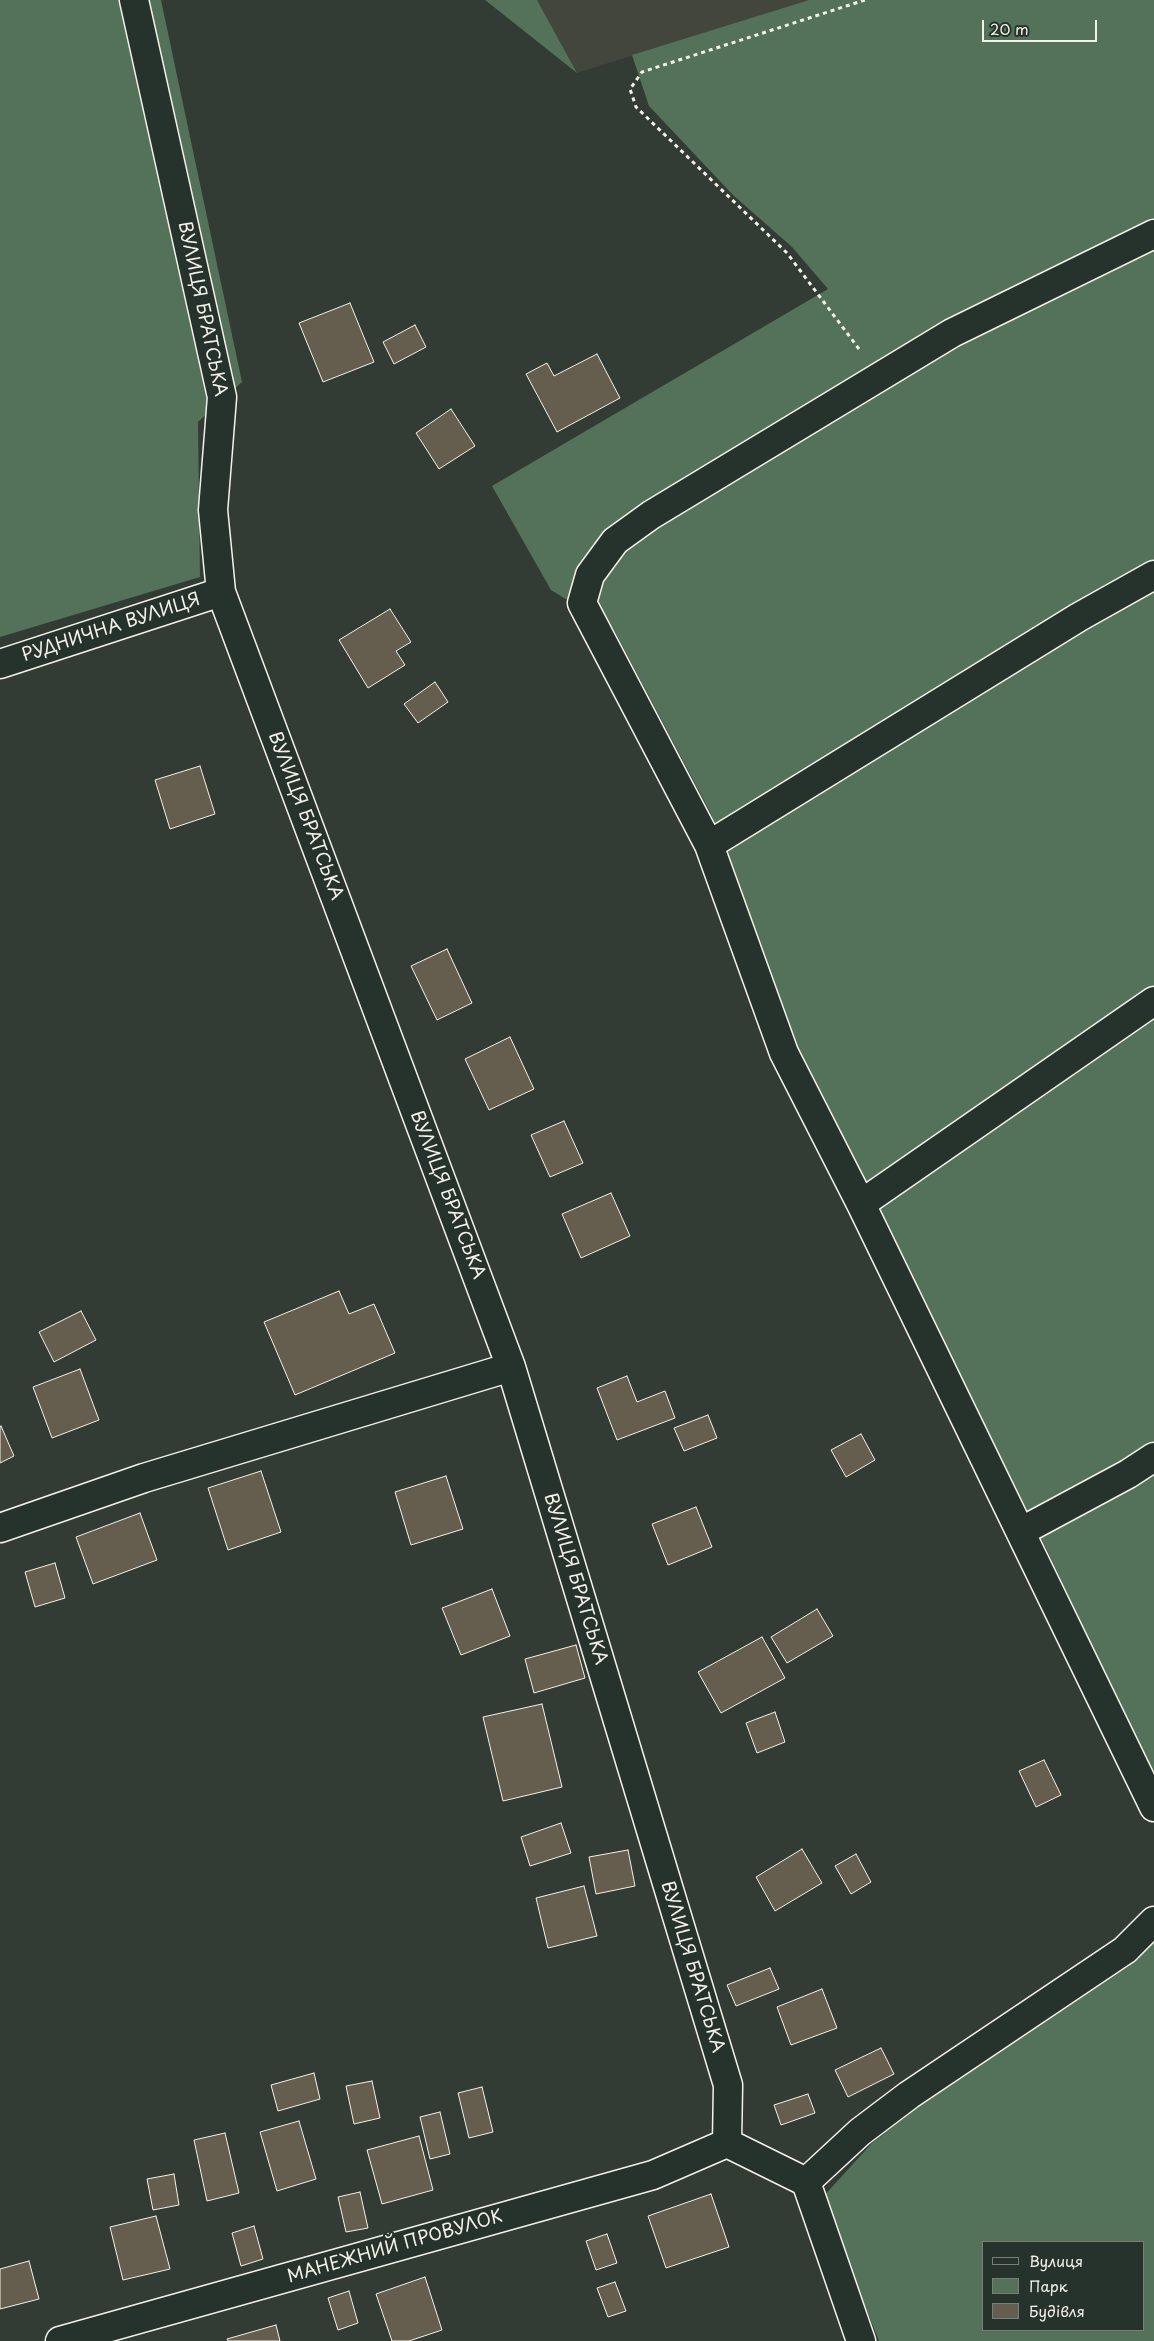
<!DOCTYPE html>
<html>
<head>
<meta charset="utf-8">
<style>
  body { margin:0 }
  #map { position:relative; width:1154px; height:2341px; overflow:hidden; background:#333c34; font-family:"Playpen Sans",sans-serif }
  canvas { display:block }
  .legend { position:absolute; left:982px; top:2241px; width:162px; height:90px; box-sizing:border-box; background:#26332d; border:1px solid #787f78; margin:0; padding:6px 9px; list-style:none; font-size:15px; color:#f4f1e8 }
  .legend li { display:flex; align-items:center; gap:10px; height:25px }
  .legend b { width:25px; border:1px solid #787f78 }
  .scale { position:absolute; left:982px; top:20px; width:115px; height:22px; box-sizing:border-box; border:2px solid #f4f1e8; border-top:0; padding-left:6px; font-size:15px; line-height:18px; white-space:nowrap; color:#f4f1e8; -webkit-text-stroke:4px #26332d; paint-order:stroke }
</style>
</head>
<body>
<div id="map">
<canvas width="1154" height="2341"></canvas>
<ul class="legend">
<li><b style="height:6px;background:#26332d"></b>Вулиця</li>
<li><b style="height:14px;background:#547159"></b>Парк</li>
<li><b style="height:14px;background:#655e4e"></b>Будівля</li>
</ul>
<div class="scale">20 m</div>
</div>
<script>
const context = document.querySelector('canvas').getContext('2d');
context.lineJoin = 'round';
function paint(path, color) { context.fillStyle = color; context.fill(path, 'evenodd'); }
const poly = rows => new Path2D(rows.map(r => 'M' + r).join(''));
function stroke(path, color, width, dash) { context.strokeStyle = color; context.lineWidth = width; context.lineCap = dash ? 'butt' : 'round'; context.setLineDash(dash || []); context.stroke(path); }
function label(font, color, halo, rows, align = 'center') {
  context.font = font + ' "Playpen Sans",sans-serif'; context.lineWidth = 4; context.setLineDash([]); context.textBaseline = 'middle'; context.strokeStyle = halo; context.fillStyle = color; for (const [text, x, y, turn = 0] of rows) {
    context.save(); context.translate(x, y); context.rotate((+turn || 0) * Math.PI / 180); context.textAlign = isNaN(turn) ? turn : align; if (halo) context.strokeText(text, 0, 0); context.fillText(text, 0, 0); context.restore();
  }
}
paint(poly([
  [537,0,809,0,577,73]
]), '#42463c');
paint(poly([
  [0,0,161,0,242,382,198,422,200,577,0,637],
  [485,0,537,0,577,73],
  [809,0,1154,0,1154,1779,1046,1548,794,1047,710,812,613,628,551,590,492,486,828,289,792,247,733,195,649,106,632,55],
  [1154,1938,1154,2341,879,2341,822,2198,872,2143,915,2109,1129,1966],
  [983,2242,1143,2242,1143,2330,983,2330]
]), '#547159');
const building = poly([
  [350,303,374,362,323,382,299,323,350,303],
  [415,325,426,347,394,364,383,342,415,325],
  [597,354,620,398,557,432,526,374,547,363,554,376,597,354],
  [451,409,475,446,439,469,416,433,451,409],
  [390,609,411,642,396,651,405,665,368,688,339,640,390,609],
  [435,682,448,702,418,723,404,704,435,682],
  [200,766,215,814,170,829,155,780,200,766],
  [447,949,472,1003,437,1020,411,966,447,949],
  [510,1037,534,1089,489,1110,465,1059,510,1037],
  [564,1121,583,1163,550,1177,531,1135,564,1121],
  [611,1193,630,1236,581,1258,562,1214,611,1193],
  [339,1291,349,1314,374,1304,395,1353,295,1395,264,1322,339,1291],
  [81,1311,96,1340,54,1362,39,1332,81,1311],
  [80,1369,99,1420,52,1438,33,1387,80,1369],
  [627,1376,637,1402,665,1391,675,1418,617,1440,597,1388,627,1376],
  [708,1415,717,1438,684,1451,674,1428,708,1415],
  [1,1426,14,1456,0,1463,0,1427,1,1426],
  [861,1434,875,1460,846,1477,831,1450,861,1434],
  [261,1471,281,1532,228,1550,208,1488,261,1471],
  [446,1476,463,1529,411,1545,395,1492,446,1476],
  [696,1507,712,1547,668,1565,652,1524,696,1507],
  [140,1513,157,1560,93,1584,76,1537,140,1513],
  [55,1563,65,1598,35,1607,25,1572,55,1563],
  [492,1589,510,1636,461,1655,442,1608,492,1589],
  [817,1609,833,1636,787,1663,771,1637,817,1609],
  [762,1637,785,1678,721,1713,698,1672,762,1637],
  [576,1645,585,1678,534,1693,525,1659,576,1645],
  [542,1704,562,1787,503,1801,483,1717,542,1704],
  [775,1712,785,1742,757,1753,746,1723,775,1712],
  [1044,1760,1061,1795,1036,1807,1019,1771,1044,1760],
  [561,1823,571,1853,530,1866,521,1837,561,1823],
  [802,1849,822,1883,775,1911,756,1877,802,1849],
  [628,1850,635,1886,596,1894,589,1857,628,1850],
  [856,1854,871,1882,851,1894,835,1866,856,1854],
  [584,1886,597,1936,548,1948,536,1898,584,1886],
  [770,1968,779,1989,736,2006,727,1985,770,1968],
  [822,1989,837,2028,791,2045,777,2007,822,1989],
  [881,2048,894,2074,848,2097,835,2070,881,2048],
  [314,2073,320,2099,278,2111,271,2085,314,2073],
  [372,2081,380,2118,354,2124,346,2086,372,2081],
  [482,2087,493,2132,469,2138,458,2093,482,2087],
  [808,2094,815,2113,781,2125,774,2105,808,2094],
  [440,2112,450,2154,430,2159,420,2117,440,2112],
  [299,2121,316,2179,277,2191,260,2132,299,2121],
  [225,2133,239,2193,207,2201,194,2140,225,2133],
  [419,2136,433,2190,382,2204,367,2150,419,2136],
  [174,2174,179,2205,153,2210,147,2179,174,2174],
  [360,2192,368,2228,346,2232,338,2197,360,2192],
  [711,2194,729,2247,666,2268,648,2216,711,2194],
  [156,2216,170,2269,123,2280,110,2227,156,2216],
  [254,2226,263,2259,241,2266,232,2233,254,2226],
  [607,2234,617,2263,596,2270,586,2241,607,2234],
  [29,2261,39,2299,0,2309,0,2269,29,2261],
  [425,2277,442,2330,409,2341,392,2341,376,2294,425,2277],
  [615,2282,626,2311,608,2317,597,2288,615,2282],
  [349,2291,358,2323,338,2330,328,2298,349,2291],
  [276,2325,280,2341,228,2341,227,2339,276,2325]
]);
paint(building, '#655e4e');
stroke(building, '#f4f1e8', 1);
const minor = poly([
  [134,0,222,397,213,510,221,592,511,1367,728,2085,727,2143,806,2182,861,2341],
  [1154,234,952,333,651,515,615,541,590,575,582,603,709,845,784,1053,861,1204,1154,1807],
  [0,664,221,592],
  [709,845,1079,617,1154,575],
  [861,1204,1154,1001],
  [0,1528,144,1478,511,1367],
  [1022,1531,1128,1474,1154,1457],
  [806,2182,860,2132,909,2095,1125,1950,1154,1921],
  [60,2341,653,2175,727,2143]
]);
stroke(minor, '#f4f1e8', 31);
stroke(poly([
  [859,349,787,253,636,107,630,89,642,72,865,0]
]), '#f4f1e8', 3, [4, 4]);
stroke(minor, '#26332d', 28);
label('18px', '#f4f1e8', '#26332d', [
  ["ВУЛИЦЯ БРАТСЬКА",202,309,78],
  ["РУДНИЧНА ВУЛИЦЯ",111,628,-18],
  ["ВУЛИЦЯ БРАТСЬКА",305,816,69],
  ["ВУЛИЦЯ БРАТСЬКА",447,1195,69],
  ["ВУЛИЦЯ БРАТСЬКА",575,1579,73],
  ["ВУЛИЦЯ БРАТСЬКА",692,1967,73],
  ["МАНЕЖНИЙ ПРОВУЛОК",395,2247,-16]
]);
</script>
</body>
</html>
